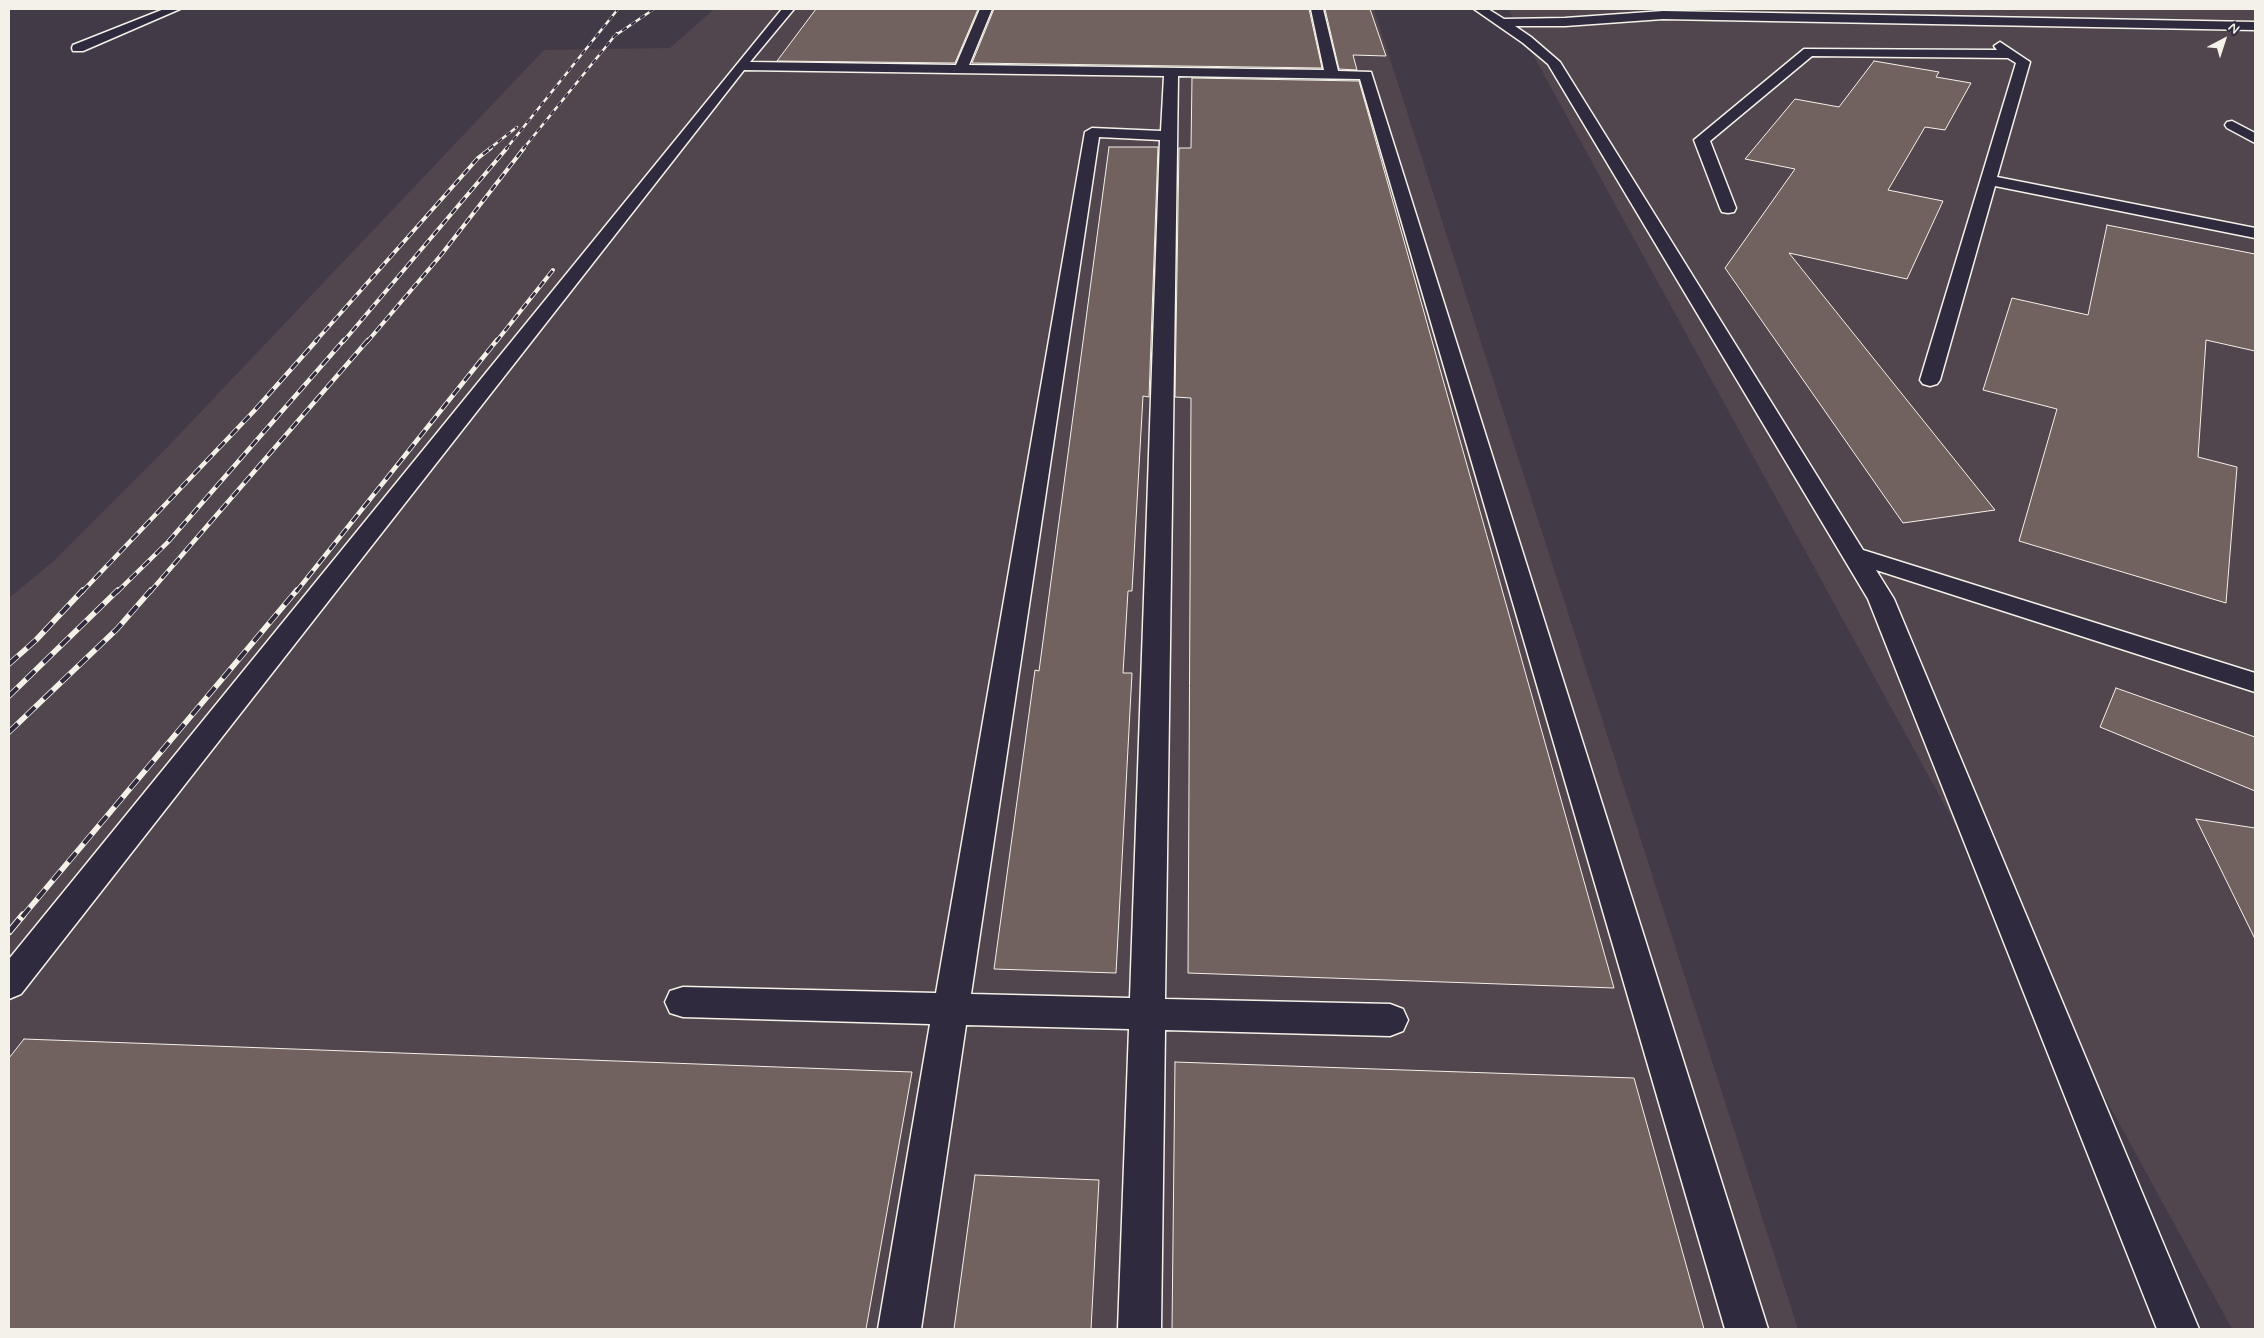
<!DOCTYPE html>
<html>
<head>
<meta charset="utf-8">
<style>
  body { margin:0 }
  #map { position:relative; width:2264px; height:1338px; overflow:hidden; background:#433a47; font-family:Mynerve,sans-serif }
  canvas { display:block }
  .frame { position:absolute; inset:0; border:10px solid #f4f1e8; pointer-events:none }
  .north { position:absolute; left:2199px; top:15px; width:50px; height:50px; -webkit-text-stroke:4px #2f2a3d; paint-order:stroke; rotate:40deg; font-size:14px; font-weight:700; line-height:20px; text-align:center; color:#f4f1e8 }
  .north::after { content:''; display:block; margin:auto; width:18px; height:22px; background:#f4f1e8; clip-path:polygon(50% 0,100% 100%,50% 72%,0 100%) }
</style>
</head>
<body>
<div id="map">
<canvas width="2264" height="1338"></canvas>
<div class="frame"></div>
<div class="north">N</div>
</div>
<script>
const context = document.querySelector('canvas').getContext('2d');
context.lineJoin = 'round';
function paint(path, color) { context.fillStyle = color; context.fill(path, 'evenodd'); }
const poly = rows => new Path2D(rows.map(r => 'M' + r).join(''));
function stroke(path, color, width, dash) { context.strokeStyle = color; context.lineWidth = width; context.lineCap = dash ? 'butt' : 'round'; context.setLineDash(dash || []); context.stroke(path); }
paint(poly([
  [714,9,1374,9,1798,1329,9,1329,9,598,56,559,159,456,544,50,670,48],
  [1508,9,2255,9,2255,1329,2232,1329]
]), '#51464e');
const building = poly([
  [816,9,978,9,955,63,777,61,816,9],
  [994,9,1309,9,1322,68,972,63,994,9],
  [1325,9,1370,9,1386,56,1353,55,1357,70,1339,69,1325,9],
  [1874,61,1939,72,1936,77,1971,83,1945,130,1925,127,1888,190,1943,201,1907,279,1789,253,1995,510,1903,523,1725,268,1795,169,1745,159,1795,99,1839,107,1874,61],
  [1192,78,1359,81,1614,988,1188,973,1191,398,1175,397,1179,148,1191,148,1192,78],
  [1109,147,1158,147,1149,397,1143,396,1132,591,1128,591,1123,673,1132,673,1116,973,994,969,1035,670,1039,671,1109,147],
  [2107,225,2255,254,2255,351,2206,340,2198,457,2237,467,2226,603,2019,541,2057,409,1983,390,2012,298,2088,315,2107,225],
  [2116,688,2255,737,2255,791,2100,727,2116,688],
  [2196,819,2255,828,2255,939,2196,819],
  [24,1039,912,1072,866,1329,9,1329,9,1058,24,1039],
  [1175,1062,1634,1078,1704,1329,1172,1329,1175,1062],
  [975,1175,1099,1180,1091,1329,954,1329,975,1175]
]);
paint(building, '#71615f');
stroke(building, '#f4f1e8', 1);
const minor = poly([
  [164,9,180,9,83,51,73,51,72,48,73,45,164,9],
  [782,9,794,9,750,62,956,65,980,9,992,9,969,65,1324,70,1311,9,1323,9,1338,71,1371,72,1768,1329,1725,1329,1360,79,1178,76,1165,999,1390,1004,1403,1009,1408,1020,1403,1031,1390,1036,1165,1030,1161,1329,1118,1329,1129,1029,966,1025,921,1329,878,1329,930,1024,683,1017,670,1013,665,1002,670,991,683,987,936,993,1085,132,1092,128,1161,131,1164,76,744,70,21,994,9,999,9,959,782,9],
  [1099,137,1160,140,1130,998,971,994,1099,137],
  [1474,9,1488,9,1504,19,1565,18,1663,11,2255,22,2255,30,1663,19,1565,26,1515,26,1531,37,1560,62,1863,550,2255,673,2255,692,1876,570,1894,599,2199,1329,2157,1329,1868,599,1548,64,1523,43,1474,9],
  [2000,42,2030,62,1997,177,2255,228,2255,238,1995,186,1940,380,1937,384,1930,386,1923,384,1920,380,2016,63,2008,58,1812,56,1710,141,1736,208,1734,212,1728,213,1722,212,1720,208,1694,140,1804,49,1997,50,1994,46,2000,42],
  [2232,121,2255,133,2255,143,2227,128,2225,125,2227,122,2232,121]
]);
stroke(minor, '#f4f1e8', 3);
paint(minor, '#2f2a3d');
const railFar4 = poly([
  [613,37,654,9],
  [489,149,517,127],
  [506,149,618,9],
  [523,149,617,33]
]);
const railFar3 = poly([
  [315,342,478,158,491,148],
  [343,342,507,148],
  [367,342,441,255,524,148],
  [496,342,553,270]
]);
const railFar2 = poly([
  [82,592,254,411,317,340],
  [117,592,168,542,344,340],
  [150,592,368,340],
  [296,592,497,340]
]);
const railFar1 = poly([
  [9,664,36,640,83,590],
  [9,696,118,590],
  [9,732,117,629,151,590],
  [22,917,297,590]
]);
const rail = poly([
  [9,932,23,915]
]);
stroke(railFar4, '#f4f1e8', 2.5);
stroke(railFar3, '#f4f1e8', 4);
stroke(railFar2, '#f4f1e8', 4.5);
stroke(railFar1, '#f4f1e8', 5.5);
stroke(rail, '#f4f1e8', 7);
stroke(railFar4, '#2f2a3d', 2, [5.5]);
stroke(railFar3, '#2f2a3d', 2.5, [7]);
stroke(railFar2, '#2f2a3d', 3, [9]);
stroke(railFar1, '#2f2a3d', 4, [12]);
stroke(rail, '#2f2a3d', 5, [16]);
</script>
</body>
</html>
